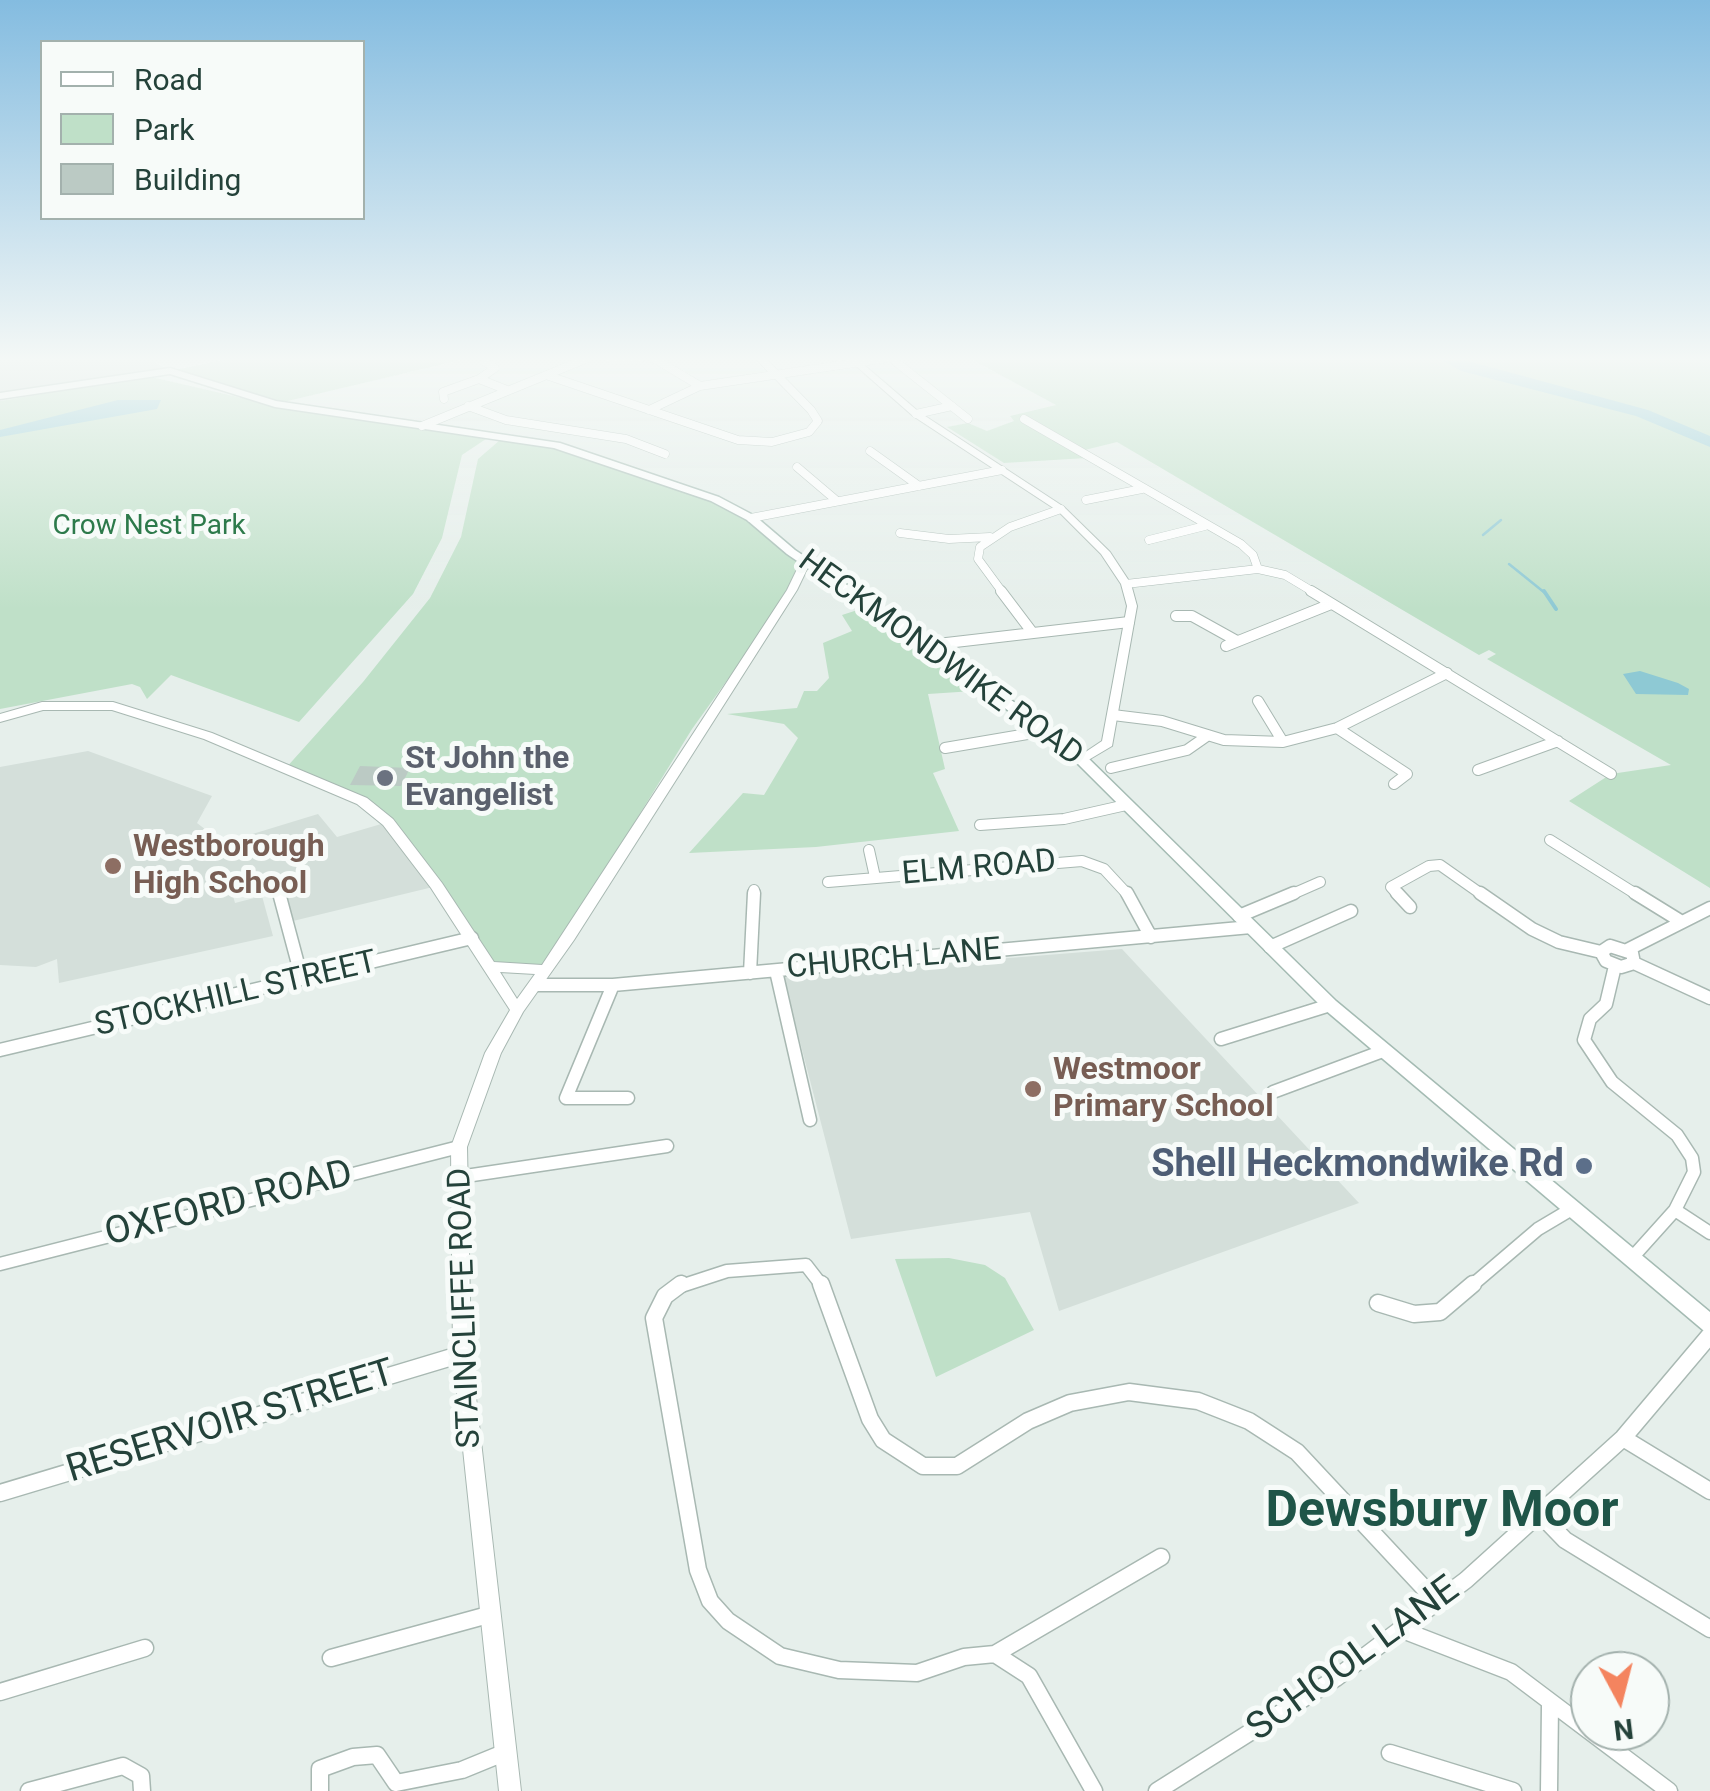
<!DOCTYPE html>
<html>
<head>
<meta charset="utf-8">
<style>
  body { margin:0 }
  #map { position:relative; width:1710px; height:1791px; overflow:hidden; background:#e6efeb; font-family:Roboto,sans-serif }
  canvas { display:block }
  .legend { position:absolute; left:40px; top:40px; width:325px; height:180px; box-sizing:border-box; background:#f7fbf9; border:2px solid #a3b1ad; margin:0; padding:12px 18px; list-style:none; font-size:30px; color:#24423a }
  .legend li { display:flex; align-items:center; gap:20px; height:50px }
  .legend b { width:50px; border:2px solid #a3b1ad }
  .north { position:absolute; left:1570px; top:1651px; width:100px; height:100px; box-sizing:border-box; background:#f7fbf9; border:2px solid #a3b1ad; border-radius:50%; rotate:173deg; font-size:28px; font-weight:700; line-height:40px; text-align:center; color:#24423a }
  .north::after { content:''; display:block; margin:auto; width:35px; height:45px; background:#f4845f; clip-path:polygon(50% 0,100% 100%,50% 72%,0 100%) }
</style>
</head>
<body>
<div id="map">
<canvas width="1710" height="1791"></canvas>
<ul class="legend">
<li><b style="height:12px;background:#fff"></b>Road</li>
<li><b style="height:28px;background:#bfe0c8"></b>Park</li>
<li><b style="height:28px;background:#bbcac4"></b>Building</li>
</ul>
<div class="north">N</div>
</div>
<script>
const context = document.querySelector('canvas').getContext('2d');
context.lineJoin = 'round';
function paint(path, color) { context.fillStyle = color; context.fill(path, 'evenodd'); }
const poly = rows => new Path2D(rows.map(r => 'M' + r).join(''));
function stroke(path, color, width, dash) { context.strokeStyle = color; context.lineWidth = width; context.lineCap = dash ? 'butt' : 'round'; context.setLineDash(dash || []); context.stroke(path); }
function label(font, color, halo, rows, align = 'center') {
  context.font = font + ' Roboto,sans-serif'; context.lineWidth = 10; context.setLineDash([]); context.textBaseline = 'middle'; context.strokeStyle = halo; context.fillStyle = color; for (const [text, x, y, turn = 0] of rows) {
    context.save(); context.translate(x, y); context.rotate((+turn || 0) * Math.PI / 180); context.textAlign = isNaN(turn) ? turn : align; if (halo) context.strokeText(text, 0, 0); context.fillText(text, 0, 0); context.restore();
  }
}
paint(poly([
  [0,358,149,358,170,371,0,396],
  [88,751,212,796,197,823,223,843,318,814,337,837,388,822,437,886,293,921,282,886,275,886,273,878,231,889,235,903,262,896,273,936,59,983,57,959,36,967,0,965,0,767],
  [1122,949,1359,1203,1059,1311,1030,1212,851,1239,783,976]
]), '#d4dfda');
paint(poly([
  [231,358,469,358,275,404,486,439,462,455,442,538,413,594,299,722,171,675,147,699,140,687,132,684,0,709,0,401,147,376,251,400,170,371],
  [969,358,1710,358,1710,888,1569,801,1611,774,1671,765,1487,659,1496,654,1489,650,1479,655,1117,442,1077,452,1087,458,1004,463,947,427,968,423,987,431,1014,421,1010,416,1056,405],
  [500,440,556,445,715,499,751,518,806,561,792,590,692,729,544,970,491,967,414,859,362,801,285,769,363,682,430,598,461,537,478,459],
  [870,606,989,690,928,694,945,769,933,773,959,831,816,847,689,853,743,793,764,795,798,738,784,724,727,714,797,708,804,691,817,691,829,678,823,643,852,631,842,615],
  [949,1258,985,1265,1005,1278,1034,1330,936,1377,895,1259]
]), '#bfe0c8');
paint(poly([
  [118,400,161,400,157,409,0,437,0,430],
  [1640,671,1678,683,1689,689,1688,695,1636,694,1623,674]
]), '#8ec9d4');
stroke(poly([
  [1483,535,1501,520],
  [1509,564,1545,593]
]), '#8ec9d4', 2.5);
stroke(poly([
  [1544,591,1556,609]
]), '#8ec9d4', 4);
paint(poly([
  [1438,358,1457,358,1648,410,1710,436,1710,447,1636,416,1461,371,1438,358]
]), '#8ec9d4');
paint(poly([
  [360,766,410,768,401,786,350,785]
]), '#bbcac4');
const minorFar3 = poly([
  [609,358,641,358],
  [653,358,700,386],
  [891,358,968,419],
  [546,375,738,440,772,442,809,432,818,421,811,410,760,358],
  [479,379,495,368,485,362],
  [444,399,443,392,479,379,507,390],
  [468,406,506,420,626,439,665,454],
  [649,410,700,386,888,358],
  [916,414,952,406],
  [1024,419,1241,544,1253,555,1258,569],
  [422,426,588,358],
  [870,451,919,486],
  [797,467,837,501],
  [1086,500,1142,489],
  [751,518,1002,470],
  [900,533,949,539,990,537],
  [1149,540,1205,526],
  [1126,584,1258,569,1285,575,1315,593],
  [1003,593,978,559,980,547,1010,527,1061,509]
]);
const minorFar2 = poly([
  [1001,591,1032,632],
  [1311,591,1611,774],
  [1176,616,1192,616,1237,641],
  [929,645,1129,622],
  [1226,646,1331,604],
  [1258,701,1283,742],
  [1113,715,1162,721,1224,740,1283,742,1337,728,1447,673],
  [1337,728,1407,774,1394,784],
  [945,748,1045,731],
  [1111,768,1187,750,1207,736],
  [1478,770,1558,741],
  [980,825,1064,819,1126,805],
  [1550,840,1639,896],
  [869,850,875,877],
  [828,882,1082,861,1104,869,1129,896],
  [754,896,754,890],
  [1288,896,1320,882],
  [1399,896,1391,887,1429,866,1440,865,1484,896]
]);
const minorFar1 = poly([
  [279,893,302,979],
  [1127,893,1151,937],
  [1397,893,1410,907],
  [1480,893,1532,929,1559,942,1601,952],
  [1635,893,1682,922],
  [1239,916,1294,893],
  [1610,946,1632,953,1634,963,1621,967,1606,961,1601,952,1610,946],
  [1270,947,1351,911],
  [1627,950,1710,908],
  [1634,963,1710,998],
  [1615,966,1606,1004,1590,1019,1584,1040,1612,1082,1677,1135,1692,1158,1694,1172,1675,1210,1631,1259],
  [776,971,810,1120],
  [750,973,754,893],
  [537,985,613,985,1251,927],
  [613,985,566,1098,628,1098],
  [1221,1039,1330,1005],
  [0,1050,472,938],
  [1273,1092,1383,1051],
  [459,1177,667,1146],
  [1675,1210,1710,1233],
  [0,1264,459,1147],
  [678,1287,727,1271,806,1265,823,1287],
  [1470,1287,1538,1229,1570,1210]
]);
const minor = poly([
  [681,1284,665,1296,654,1318,698,1570,710,1601,728,1621,780,1656,839,1670,917,1673,964,1657,995,1654,1029,1676,1094,1791],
  [821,1284,870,1419,883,1440,923,1466,957,1466,1028,1421,1070,1403,1129,1392,1198,1401,1249,1421,1297,1452,1437,1602],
  [1378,1303,1414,1314,1440,1312,1473,1284],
  [1623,1438,1710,1491],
  [0,1493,462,1354],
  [1538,1512,1565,1540,1710,1629],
  [1400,1629,1511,1672,1669,1791],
  [995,1654,1161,1557],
  [331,1658,488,1615],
  [0,1692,145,1648],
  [1390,1753,1513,1791],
  [29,1791,123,1766,141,1776,142,1791],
  [320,1791,320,1769,353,1757,377,1755,396,1783,462,1770,506,1752],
  [1157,1791,1336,1678,1466,1580,1623,1438,1710,1335],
  [1549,1791,1550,1705]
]);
const tertiary = poly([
  [847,358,856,358,919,412,1064,507,1110,552,1131,584,1137,606,1112,746,1085,762,1081,763,1075,759,1102,741,1127,606,1121,584,1101,554,1058,511,913,416,847,358],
  [806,558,811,561,797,590,574,940,523,1012,501,1053,467,1147,471,1354,521,1791,499,1791,453,1354,451,1147,485,1053,510,1010,431,888,383,825,357,804,204,739,112,710,43,710,0,722,0,714,42,702,113,702,212,733,367,798,393,819,442,883,494,962,542,965,787,590,801,561,806,558],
  [500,972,535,974,517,999,500,972]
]);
const secondary = poly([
  [170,368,276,401,560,443,719,497,755,516,795,550,947,652,1086,756,1336,1001,1710,1312,1710,1332,1703,1330,1324,1009,1076,762,939,658,787,554,747,520,711,501,554,448,275,407,170,374,0,399,0,393,170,368]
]);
stroke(minorFar3, '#a8b8b2', 9);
stroke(minorFar2, '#a8b8b2', 12);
stroke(minorFar1, '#a8b8b2', 15);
stroke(minor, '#a8b8b2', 19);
stroke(tertiary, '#a8b8b2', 2);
stroke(secondary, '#a4bbb3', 3);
stroke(minorFar3, '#fff', 8);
stroke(minorFar2, '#fff', 10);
stroke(minorFar1, '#fff', 12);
stroke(minor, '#fff', 16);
paint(tertiary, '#fff');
paint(secondary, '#fff');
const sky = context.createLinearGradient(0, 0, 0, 609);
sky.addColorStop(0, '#84bce0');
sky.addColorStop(0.59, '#f4f8f6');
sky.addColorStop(1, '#f4f8f600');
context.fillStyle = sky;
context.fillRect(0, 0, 1710, 609);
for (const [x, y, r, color] of [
  [385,778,10,"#6b7280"],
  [113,866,10,"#8d6e63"],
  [1033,1089,10,"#8d6e63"],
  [1584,1166,10,"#5c6f8a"]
]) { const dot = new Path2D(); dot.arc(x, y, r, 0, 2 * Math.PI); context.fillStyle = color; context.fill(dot); stroke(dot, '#f7fbf9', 4); }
label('28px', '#2d7a4b', '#f7fbf9', [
  ["Crow Nest Park",149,527]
]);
label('32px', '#24423a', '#f7fbf9', [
  ["HECKMONDWIKE ROAD",940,659,36],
  ["ELM ROAD",979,869,-5],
  ["CHURCH LANE",894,960,-5],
  ["STOCKHILL STREET",236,995,-13],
  ["STAINCLIFFE ROAD",466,1308,-92]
]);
label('bold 32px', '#5b616d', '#f7fbf9', [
  ["St John the",405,760],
  ["Evangelist",405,797]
], 'left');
label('bold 32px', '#785e54', '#f7fbf9', [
  ["Westborough",133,848],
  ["High School",133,885],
  ["Westmoor",1053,1071],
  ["Primary School",1053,1108]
], 'left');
label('bold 38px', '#4e5e75', '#f7fbf9', [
  ["Shell Heckmondwike Rd",1564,1166]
], 'right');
label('38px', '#24423a', '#f7fbf9', [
  ["OXFORD ROAD",229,1205,-14],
  ["RESERVOIR STREET",231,1423,-17],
  ["SCHOOL LANE",1354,1660,-36]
]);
label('bold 50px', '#1f5548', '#f7fbf9', [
  ["Dewsbury Moor",1442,1513]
]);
</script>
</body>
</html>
